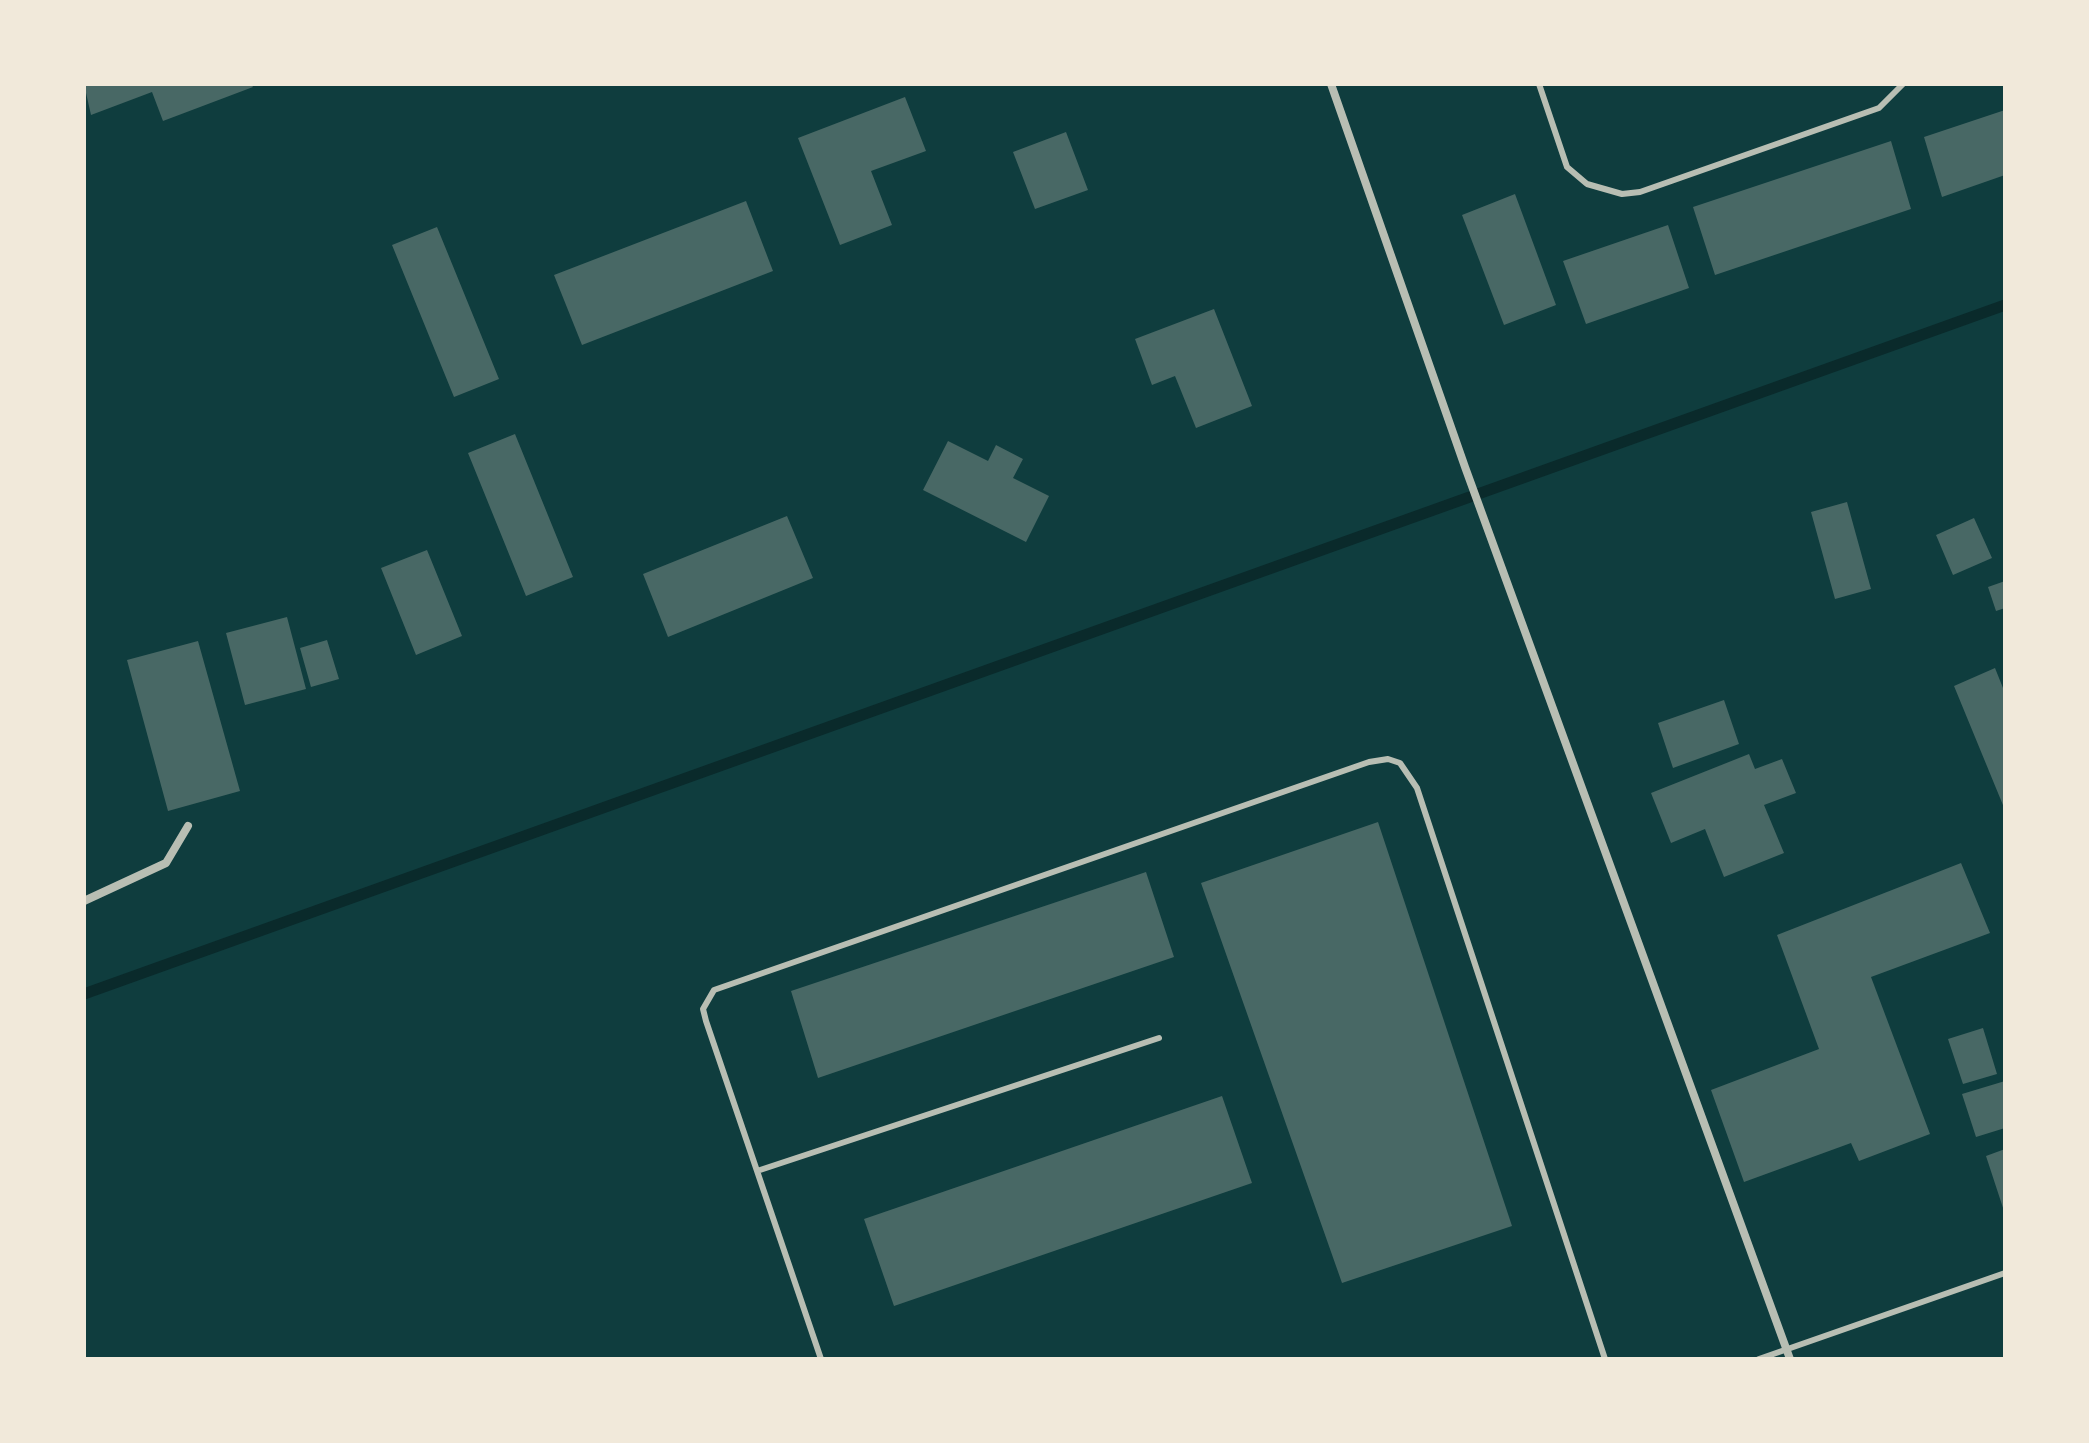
<!DOCTYPE html>
<html>
<head>
<meta charset="utf-8">
<style>
  body { margin:0 }
  #map { position:relative; width:2089px; height:1443px; overflow:hidden; background:#0f3d3e; font-family:"Source Serif 4",serif }
  canvas { display:block }
  .frame { position:absolute; inset:0; border:86px solid #f1e9da; pointer-events:none }
</style>
</head>
<body>
<div id="map">
<canvas width="2089" height="1443"></canvas>
<div class="frame"></div>
</div>
<script>
const context = document.querySelector('canvas').getContext('2d');
context.lineJoin = 'round';
const poly = rows => new Path2D(rows.map(r => 'M' + r).join(''));
function stroke(path, color, width, dash) { context.strokeStyle = color; context.lineWidth = width; context.lineCap = dash ? 'butt' : 'round'; context.setLineDash(dash || []); context.stroke(path); }
function paint(path, color) { context.fillStyle = color; context.fill(path, 'evenodd'); }
stroke(poly([
  [84,994,2005,305]
]), '#0a2a2b', 11);
paint(poly([
  [84,84,251,84,253,87,163,121,152,92,91,115],
  [905,97,926,151,871,171,892,225,840,245,798,138],
  [2005,110,2005,175,1942,197,1924,137],
  [1066,132,1088,190,1035,209,1013,152],
  [1891,141,1911,209,1715,275,1693,207],
  [1515,194,1556,305,1504,325,1462,215],
  [746,201,773,271,582,345,554,275],
  [1668,225,1689,288,1586,324,1563,261],
  [437,227,499,379,454,397,392,245],
  [1214,309,1252,406,1196,428,1175,376,1152,385,1135,339],
  [515,434,573,577,526,596,468,453],
  [948,441,988,461,996,445,1023,459,1013,478,1049,496,1026,542,923,490],
  [1847,502,1871,589,1835,599,1811,512],
  [787,516,813,578,668,637,643,574],
  [1974,518,1992,558,1953,575,1936,535],
  [427,550,462,636,416,655,381,568],
  [2005,581,2005,608,1996,611,1988,587],
  [287,617,306,689,245,705,226,633],
  [327,640,339,679,311,687,300,648],
  [198,641,240,791,168,811,127,660],
  [1995,668,2005,693,2005,810,1954,686],
  [1724,700,1739,744,1673,768,1658,723],
  [1749,754,1755,769,1782,759,1796,793,1764,805,1784,853,1724,877,1705,829,1671,843,1651,793],
  [1378,822,1512,1226,1342,1283,1201,883],
  [1961,863,1990,933,1871,977,1930,1134,1859,1161,1851,1143,1744,1182,1711,1090,1819,1049,1777,935],
  [1146,872,1174,957,818,1078,791,991],
  [1983,1028,1997,1074,1963,1084,1948,1039],
  [2005,1081,2005,1128,1976,1137,1962,1094],
  [1222,1096,1252,1183,894,1306,864,1219],
  [2005,1149,2005,1211,2004,1211,1986,1156]
]), '#486865');
stroke(poly([
  [1539,84,1567,167,1587,184,1622,194,1640,192,1879,108,1903,84],
  [757,1171,1159,1038],
  [821,1359,706,1021,703,1009,714,990,1369,762,1388,759,1400,763,1417,788,1605,1359],
  [1759,1359,2005,1273]
]), '#b8beb3', 6);
stroke(poly([
  [1331,84,1465,467,1790,1359],
  [84,901,166,863,188,826]
]), '#b8beb3', 8);
</script>
</body>
</html>
